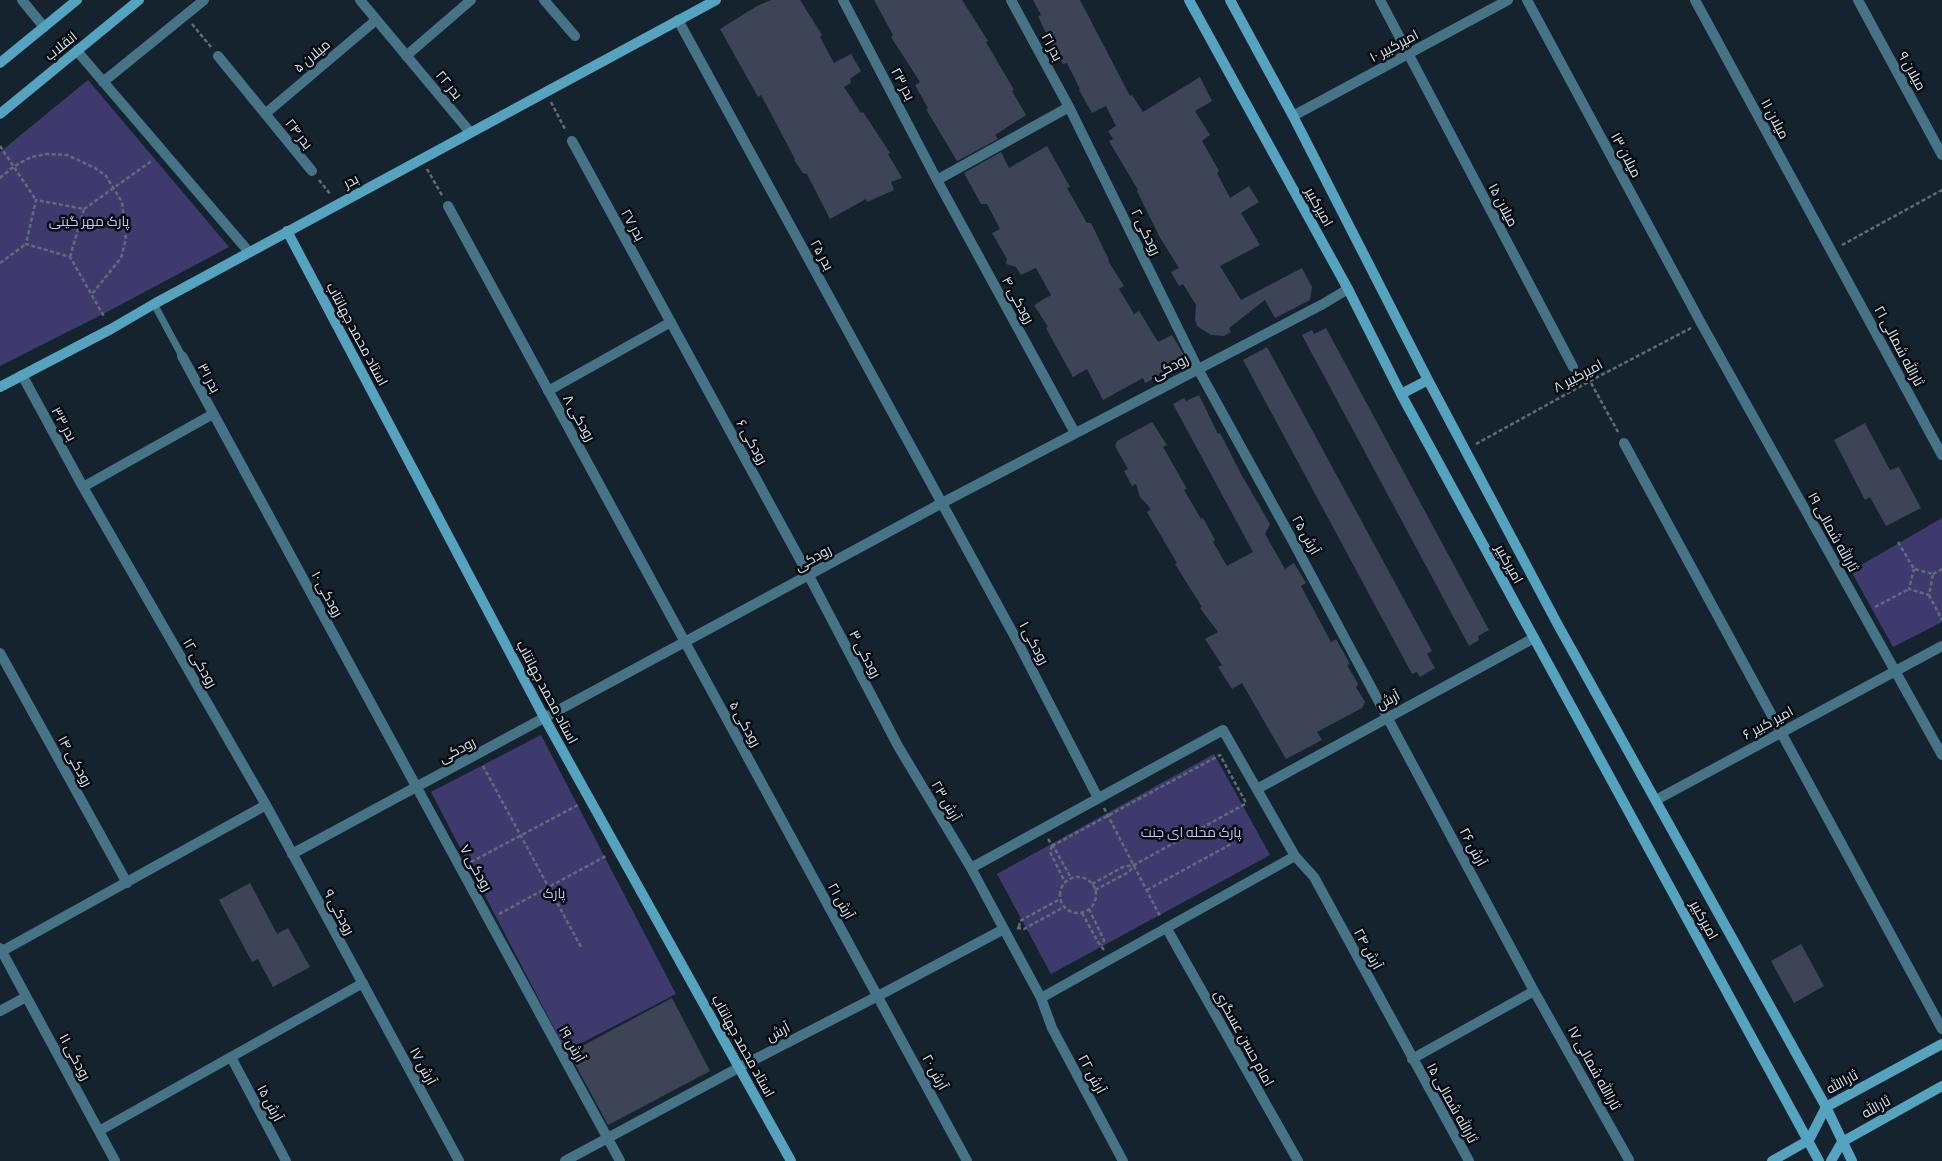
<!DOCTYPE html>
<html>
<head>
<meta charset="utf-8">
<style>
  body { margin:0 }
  canvas { display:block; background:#15232f }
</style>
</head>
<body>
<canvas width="1942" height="1161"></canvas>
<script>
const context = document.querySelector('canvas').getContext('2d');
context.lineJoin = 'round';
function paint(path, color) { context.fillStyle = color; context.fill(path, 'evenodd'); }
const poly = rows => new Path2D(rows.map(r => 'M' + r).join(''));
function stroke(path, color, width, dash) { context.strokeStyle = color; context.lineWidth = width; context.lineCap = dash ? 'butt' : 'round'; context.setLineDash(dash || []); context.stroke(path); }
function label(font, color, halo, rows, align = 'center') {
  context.font = font + ' Barlow,Cairo,sans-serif'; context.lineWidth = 5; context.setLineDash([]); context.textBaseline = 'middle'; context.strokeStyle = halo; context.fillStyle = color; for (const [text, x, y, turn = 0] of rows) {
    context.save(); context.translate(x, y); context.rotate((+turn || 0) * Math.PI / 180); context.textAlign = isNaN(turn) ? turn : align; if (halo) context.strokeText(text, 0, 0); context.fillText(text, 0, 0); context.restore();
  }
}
paint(poly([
  [88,80,229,247,103,314,0,366,0,152],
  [1942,518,1942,622,1893,647,1851,571],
  [541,735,676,994,566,1051,431,792],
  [1214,754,1270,855,1051,974,997,874]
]), '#3f3a6e');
paint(poly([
  [771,0,800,0,822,35,820,37,834,63,851,54,861,71,850,79,851,83,844,87,861,113,863,112,890,153,888,154,902,178,891,182,894,190,867,202,866,199,830,219,807,174,803,173,794,160,795,159,761,95,758,97,720,29,757,6],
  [874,0,962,0,988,41,986,42,1014,90,1012,91,1026,115,995,135,998,139,957,161,926,109,928,108,915,85,920,82,891,37,893,35],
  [1033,0,1080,0,1130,96,1132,95,1143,112,1200,77,1212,101,1195,111,1210,135,1202,141,1219,171,1217,173,1230,198,1249,186,1259,202,1241,213,1260,245,1220,266,1241,300,1302,268,1312,287,1310,300,1275,318,1265,300,1229,328,1231,332,1224,336,1211,335,1197,326,1195,319,1196,305,1183,284,1179,286,1171,272,1179,268,1159,236,1137,191,1138,190,1109,141,1113,139,1108,131,1116,126,1106,106,1092,113,1079,90,1080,89,1067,63,1063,64,1051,44,1038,16,1041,15],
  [1047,146,1070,187,1067,188,1087,223,1091,223,1109,260,1108,261,1124,286,1119,289,1134,314,1139,311,1158,342,1172,335,1185,357,1182,364,1145,383,1143,378,1103,400,1087,369,1073,377,1046,328,1048,327,1034,305,1051,295,1036,268,1021,275,1016,267,1006,264,1007,259,992,233,1000,229,987,204,981,204,964,173,1001,152,1009,168],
  [1326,328,1489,630,1478,636,1479,640,1469,646,1302,335,1312,330,1314,334],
  [1267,347,1432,651,1427,654,1435,668,1420,677,1417,672,1412,674,1243,360],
  [1199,395,1218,434,1220,433,1241,474,1270,524,1265,534,1285,569,1294,563,1306,583,1301,586,1331,642,1336,639,1350,664,1347,665,1358,684,1356,687,1365,702,1362,708,1317,732,1322,740,1286,759,1242,683,1232,689,1218,667,1222,665,1205,639,1218,632,1200,608,1202,607,1175,564,1177,563,1147,512,1151,509,1140,497,1136,484,1132,486,1124,471,1128,469,1115,446,1117,441,1152,422,1167,445,1163,447,1187,489,1184,490,1201,519,1203,518,1215,540,1213,542,1227,566,1253,552,1173,404,1184,398,1186,401],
  [1865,423,1890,470,1899,467,1921,508,1886,526,1870,497,1865,500,1834,440],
  [250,883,277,934,288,928,310,967,273,987,258,959,252,962,219,900],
  [1801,944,1824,986,1794,1003,1771,961],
  [672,998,710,1071,608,1125,569,1053]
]), '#3c4455');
stroke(poly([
  [192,24,211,47],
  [551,102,566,131],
  [0,146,36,200],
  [427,169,443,197],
  [0,178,13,167,31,157,47,154,67,155,95,168,106,176,122,202,126,239,121,258,92,294],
  [319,180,331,195],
  [84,209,153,160],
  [1842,245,1942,190],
  [70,257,84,209,36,200,26,244,70,257,105,318],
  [0,263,26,244],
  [1582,374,1590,381,1618,432],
  [1476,444,1590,381,1691,328],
  [1898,542,1914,569,1933,574,1929,595,1909,589,1914,569],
  [1933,574,1942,569],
  [1929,595,1942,620],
  [1875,607,1909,589],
  [483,766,581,947],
  [1104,808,1160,916],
  [1048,839,1055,849,1071,878],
  [1052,846,1220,755,1246,803],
  [1052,846,1050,852,1065,882],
  [471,862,578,805],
  '1060 895a18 18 0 1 1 36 0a18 18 0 1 1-36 0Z',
  [1092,884,1123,867,1134,865,1247,803],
  [1095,890,1129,872,1134,865],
  [1147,890,1233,843],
  [1089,909,1104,940,1102,945],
  [1082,913,1098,942,1104,950],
  [499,914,606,856],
  [1019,927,1020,921,1060,899],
  [1017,928,1024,929,1064,907]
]), '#606c77', 2.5, [4, 2.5]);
stroke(poly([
  [154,304,182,356]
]), '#467486', 7);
stroke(poly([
  [22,0,44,27],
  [360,0,470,132],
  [544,0,575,36],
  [843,0,937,180,1075,433],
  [1011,0,1069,107,1198,369,1290,536,1534,991,1629,1160],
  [1380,0,1573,367],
  [1527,0,1701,323,1942,755],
  [1695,0,1942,455],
  [1858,0,1942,155],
  [678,20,1015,637,1098,798],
  [77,51,249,252],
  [218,56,312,171],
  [406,56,471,0],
  [103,82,204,0],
  [265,114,376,20],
  [1293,116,1508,0],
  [572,141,809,576,898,746,971,868],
  [937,180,1069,107],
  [448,206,967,1161],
  [182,356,620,1161],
  [22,375,83,487,266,805,459,1161],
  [548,391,671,322],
  [1624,443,1942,1029],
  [83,487,213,414],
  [0,653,127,883],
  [1223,730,1295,856,1041,998,971,868,1223,730],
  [1257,789,1534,638],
  [1656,800,1942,646],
  [292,854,942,503,1323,304,1348,289],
  [1295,856,1314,877,1469,1161],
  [1167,929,1298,1161],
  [0,948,115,1161],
  [2,951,266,805],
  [1041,998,1052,1028,1123,1161],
  [0,1011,26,997],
  [231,1057,286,1161],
  [1412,1059,1534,991],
  [99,1131,363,983],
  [565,1161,740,1067,878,996,1004,929]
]), '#467486', 10);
stroke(poly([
  [1189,0,1348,289,1401,394,1819,1161],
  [1230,0,1293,116,1428,380,1558,625,1826,1107,1852,1161],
  [0,63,77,0],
  [0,114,139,0],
  [287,231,545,719,791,1161],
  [0,387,111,329,154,304,716,0],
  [1401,394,1428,380],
  [1772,1161,1809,1140,1826,1107,1942,1044],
  [1831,1161,1842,1142,1942,1086]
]), '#56a3c0', 10);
label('14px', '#d8e1ea', '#060c11', [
  ["انقلاب",61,46,-39],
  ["امیرکبیر ۱۰",1394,46,-28],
  ["بدر ۲۱",1052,47,62],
  ["میلان ۵",312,56,-40],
  ["میلان ۹",1912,71,61],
  ["بدر ۲۳",903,84,62],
  ["بدر ۲۲",449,85,50],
  ["میلان ۱۱",1775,119,62],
  ["بدر ۲۴",299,134,51],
  ["میلان ۱۳",1626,155,62],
  ["بدر",351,181,-28],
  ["میلان ۱۵",1503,205,62],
  ["امیرکبیر",1319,207,61],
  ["بدر ۲۷",633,225,61],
  ["رودکی ۲",1146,232,64],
  ["بدر ۲۵",822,255,61],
  ["رودکی ۴",1018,300,61],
  ["استاد محمد جهانتاب",357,334,62],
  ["ثارالله شمالی ۲۱",1899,346,62],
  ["رودکی",1170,367,-28],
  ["امیرکبیر ۸",1578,376,-28],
  ["بدر ۳۱",209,378,61],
  ["رودکی ۸",579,418,61],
  ["بدر ۳۳",64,424,61],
  ["رودکی ۶",752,442,61],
  ["ثارالله شمالی ۱۹",1833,532,61],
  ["آرش ۲۵",1306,535,61],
  ["رودکی",813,558,-29],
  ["امیرکبیر",1509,564,61],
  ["رودکی ۱۰",327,594,61],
  ["رودکی ۱",1034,643,62],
  ["رودکی ۳",865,654,62],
  ["رودکی ۱۲",200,663,60],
  ["استاد محمد جهانتاب",547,692,62],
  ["آرش",1388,700,-28],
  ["امیر کبیر ۶",1768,723,-28],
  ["رودکی ۵",745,724,61],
  ["رودکی",457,750,-28],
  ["رودکی ۱۴",75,761,61],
  ["آرش ۲۳",946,801,60],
  ["آرش ۲۶",1473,847,62],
  ["رودکی ۷",476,868,61],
  ["آرش ۲۱",841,901,61],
  ["رودکی ۹",339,912,62],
  ["امیرکبیر",1704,920,61],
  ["آرش ۲۴",1368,949,62],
  ["آرش",778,1032,-27],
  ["امام حسن عسگری",1244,1038,61],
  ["آرش ۱۹",572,1044,61],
  ["استاد محمد جهانتاب",743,1046,61],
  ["رودکی ۱۱",75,1057,62],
  ["آرش ۱۷",423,1066,62],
  ["ثاراالله شمالی ۱۷",1594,1068,61],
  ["آرش ۲۰",935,1072,62],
  ["آرش ۲۲",1092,1074,62],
  ["ثاراالله",1842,1082,-29],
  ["آرش ۱۵",270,1103,62],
  ["ثارالله شمالی ۱۵",1452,1103,61],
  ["ثارالله",1876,1107,-29]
]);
label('14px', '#c4c3f1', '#060c11', [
  ["پارک مهر گیتی",89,221],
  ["پارک محله ای جنت",1191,832],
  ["پارک",554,893]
]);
</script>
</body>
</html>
